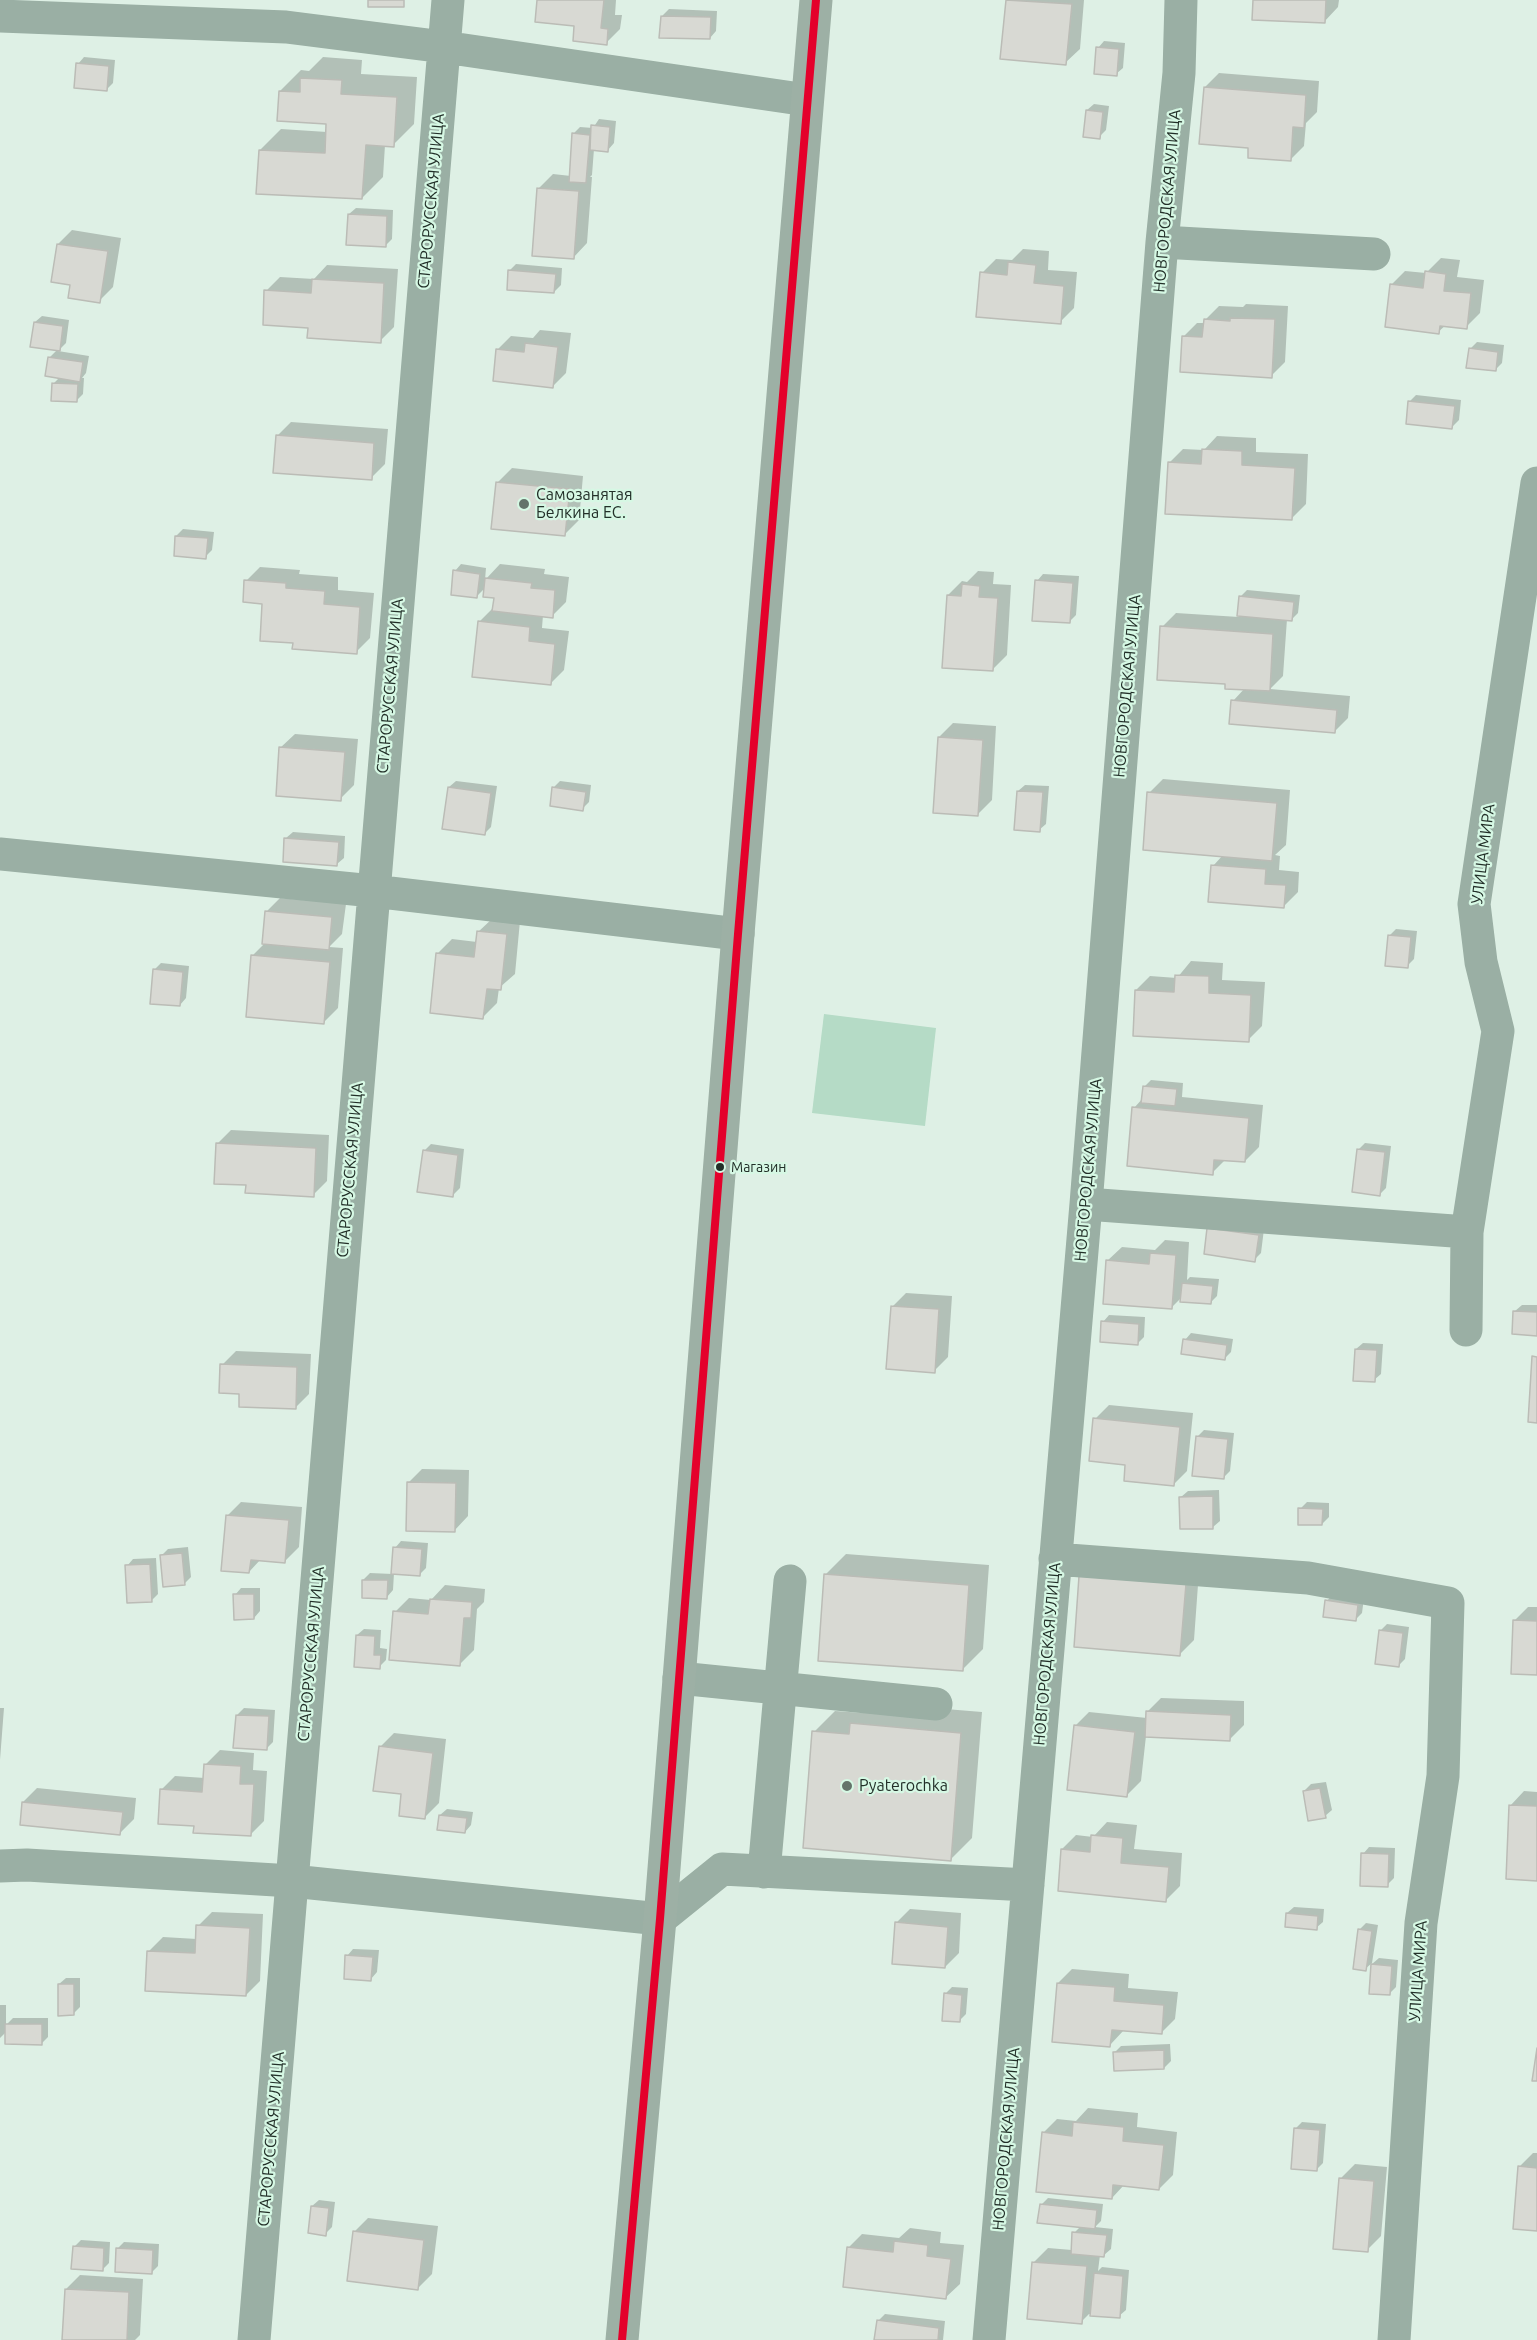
<!DOCTYPE html>
<html>
<head>
<meta charset="utf-8">
<style>
  body { margin:0 }
  canvas { display:block; background:#def0e5 }
</style>
</head>
<body>
<canvas width="1537" height="2340"></canvas>
<script>
const context = document.querySelector('canvas').getContext('2d');
context.lineJoin = 'round';
function paint(path, color) { context.fillStyle = color; context.fill(path, 'evenodd'); }
const poly = rows => new Path2D(rows.map(r => 'M' + r).join(''));
function stroke(path, color, width, dash) { context.strokeStyle = color; context.lineWidth = width; context.lineCap = dash ? 'butt' : 'round'; context.setLineDash(dash || []); context.stroke(path); }
function label(font, color, halo, rows, align = 'center') {
  context.font = font + ' Ubuntu,sans-serif'; context.lineWidth = 4.5; context.setLineDash([]); context.textBaseline = 'middle'; context.strokeStyle = halo; context.fillStyle = color; for (const [text, x, y, turn = 0] of rows) {
    context.save(); context.translate(x, y); context.rotate((+turn || 0) * Math.PI / 180); context.textAlign = isNaN(turn) ? turn : align; if (halo) context.strokeText(text, 0, 0); context.fillText(text, 0, 0); context.restore();
  }
}
paint(poly([
  [824,1014,936,1028,925,1126,812,1113]
]), '#b5dbc6');
paint(poly([
  [539,0,616,0,615,15,622,15,620,29,606,43],
  [1007,0,1084,0,1080,49,1065,63,1002,57],
  [1255,0,1339,0,1338,7,1324,22],
  [669,9,717,11,716,31,710,38,662,16],
  [1104,41,1125,43,1123,68,1116,74,1098,48],
  [84,57,115,60,113,83,106,90,78,64],
  [323,57,362,60,361,74,417,77,414,124,393,145,385,145,383,177,362,198,260,150,281,129,327,132,328,122,280,91,301,70,309,71],
  [1219,73,1319,81,1317,112,1306,123,1304,146,1290,160,1250,147,1205,87],
  [1094,104,1109,106,1106,130,1099,137,1087,110],
  [599,119,616,121,614,143,608,150,594,149,592,175,590,177,592,177,587,243,573,258,539,188,553,174,571,176,573,134,580,127,593,128],
  [356,208,393,210,392,239,385,246,349,214],
  [72,230,121,238,113,287,99,301,72,284,58,244],
  [1023,249,1049,251,1048,270,1077,272,1074,308,1060,322,982,273,996,259,1012,260],
  [1441,258,1460,260,1457,277,1484,280,1480,313,1466,327,1446,325,1438,332,1391,285,1405,271,1426,273],
  [516,264,562,268,561,285,554,292,509,271],
  [327,265,398,269,394,327,380,341,309,326,266,291,280,277,314,279],
  [1246,304,1288,306,1285,362,1271,376,1183,337,1197,323,1205,323,1205,320,1219,306,1243,307],
  [42,316,69,320,66,343,58,351,89,356,86,373,82,378,84,378,83,394,76,401,53,384,60,377,49,358,58,349,35,322],
  [540,330,571,333,566,373,552,387,497,350,511,336,533,338],
  [1477,342,1504,345,1502,363,1495,370,1470,349],
  [1416,395,1461,400,1459,420,1452,427,1409,402],
  [291,422,388,429,385,464,371,478,277,436],
  [1217,436,1256,438,1256,452,1308,454,1306,504,1292,518,1169,463,1183,449,1204,450],
  [512,468,583,476,579,520,565,534,498,482],
  [183,529,214,532,212,550,205,557,176,536],
  [461,564,486,568,485,580,500,564,545,569,544,574,569,577,566,602,552,616,543,615,542,628,569,631,564,670,550,684,479,622,493,608,495,597,486,587,477,596,455,571],
  [260,567,300,570,299,574,338,577,338,590,374,593,370,638,356,652,294,642,246,581],
  [978,571,994,572,993,584,1011,585,1007,655,993,669,948,595,962,581,967,582],
  [1043,574,1079,576,1076,615,1069,622,1037,581],
  [1247,590,1300,595,1298,613,1291,620,1287,619,1283,676,1270,689,1350,696,1348,718,1334,732,1233,701,1245,688,1227,683,1162,627,1176,613,1239,617,1240,597],
  [953,723,996,726,992,800,978,814,939,737],
  [295,734,358,739,354,785,340,799,280,748],
  [1163,779,1290,790,1286,845,1275,855,1280,856,1279,870,1299,872,1298,892,1284,906,1213,866,1223,855,1149,793],
  [456,781,497,786,491,827,485,833,449,787],
  [560,781,591,785,589,802,582,809,553,788],
  [1025,785,1049,786,1046,824,1039,830,1018,791],
  [293,832,345,836,344,858,337,864,286,838],
  [280,898,346,904,342,934,329,947,343,948,338,1008,324,1022,252,956,265,943,266,912],
  [493,918,520,921,515,974,499,988,497,1003,483,1017,438,953,452,939,477,942,478,932],
  [1396,929,1417,931,1414,959,1407,966,1389,936],
  [1191,961,1223,963,1222,980,1265,982,1262,1026,1248,1040,1136,990,1150,976,1177,978],
  [161,963,189,966,186,998,180,1005,154,970],
  [1151,1080,1183,1083,1182,1097,1263,1105,1259,1147,1245,1161,1226,1159,1212,1173,1134,1108,1143,1098,1144,1087],
  [231,1130,329,1135,327,1181,313,1195,248,1184,217,1144],
  [1365,1143,1391,1146,1386,1188,1380,1194,1358,1150],
  [431,1144,464,1149,460,1188,453,1195,424,1151],
  [1209,1228,1264,1229,1261,1253,1254,1260],
  [1165,1240,1189,1242,1187,1280,1190,1277,1219,1279,1217,1296,1210,1303,1182,1297,1172,1307,1107,1261,1122,1247,1155,1250],
  [906,1293,952,1296,948,1357,934,1371,892,1307],
  [1522,1305,1537,1305,1537,1334,1515,1311],
  [1109,1315,1145,1317,1144,1337,1137,1344,1103,1322],
  [1191,1333,1233,1339,1231,1352,1224,1359,1185,1340],
  [1363,1343,1383,1344,1381,1374,1374,1380,1356,1349],
  [236,1351,311,1354,309,1394,295,1408,241,1393,222,1365],
  [1109,1405,1193,1413,1187,1471,1173,1485,1127,1463,1095,1419],
  [1204,1430,1234,1433,1230,1471,1224,1477,1197,1437],
  [422,1469,469,1470,468,1516,454,1531,408,1483],
  [1219,1490,1220,1521,1213,1527,1181,1497,1188,1491],
  [241,1502,302,1507,299,1547,285,1561,261,1559,249,1572,227,1516],
  [1307,1502,1329,1503,1329,1517,1322,1524,1300,1509],
  [401,1541,428,1543,426,1568,419,1575,394,1573,393,1590,387,1597,363,1580,370,1573,393,1574,395,1548],
  [188,1547,191,1577,184,1584,161,1556,168,1549],
  [846,1554,989,1565,983,1649,962,1670,825,1575],
  [156,1558,158,1594,152,1600,127,1566,133,1559],
  [1095,1562,1199,1571,1194,1640,1180,1654],
  [445,1585,485,1589,484,1602,477,1609,474,1650,460,1664,395,1612,409,1598,431,1600],
  [241,1588,260,1588,260,1611,254,1618,235,1595],
  [1333,1594,1364,1598,1362,1613,1355,1620,1327,1601],
  [1528,1607,1537,1607,1537,1673,1514,1621],
  [1387,1624,1409,1627,1405,1659,1399,1665,1380,1631],
  [364,1629,381,1630,380,1648,387,1649,386,1660,379,1667,357,1635],
  [1161,1698,1244,1701,1244,1725,1230,1739,1146,1736,1141,1781,1127,1795,1075,1726,1089,1712,1147,1718,1147,1712],
  [873,1703,982,1712,972,1838,951,1859,814,1732,835,1711,863,1713],
  [0,1708,4,1708,0,1760],
  [244,1708,275,1710,273,1742,267,1748,237,1715],
  [394,1733,446,1739,439,1803,425,1817,402,1793,380,1747],
  [220,1750,254,1753,253,1770,267,1771,264,1821,250,1835,195,1825,161,1790,175,1776,205,1778,205,1765],
  [1326,1782,1332,1810,1325,1816,1304,1791,1311,1784],
  [37,1788,136,1798,134,1819,120,1833,23,1802],
  [1524,1791,1537,1792,1537,1879,1510,1806],
  [447,1809,473,1812,471,1825,465,1832,440,1815],
  [1107,1822,1137,1825,1134,1849,1182,1853,1180,1886,1166,1900,1062,1849,1076,1835,1093,1837],
  [1369,1847,1395,1848,1394,1878,1387,1885,1363,1854],
  [1294,1907,1324,1909,1323,1922,1316,1928,1287,1913],
  [910,1909,961,1913,959,1953,945,1967,896,1923],
  [212,1912,263,1914,260,1981,246,1995,149,1951,163,1937,197,1939,198,1926],
  [1366,1923,1378,1925,1372,1963,1365,1969,1359,1930],
  [353,1949,379,1950,377,1972,371,1979,347,1956],
  [1379,1958,1398,1960,1396,1987,1389,1994,1372,1964],
  [1072,1969,1129,1974,1128,1988,1178,1992,1175,2019,1161,2033,1124,2030,1110,2045,1058,1983],
  [66,1978,80,1978,80,2007,73,2014,59,1984],
  [952,1987,968,1988,966,2014,960,2020,945,1994],
  [0,2005,6,2005,6,2025,13,2018,48,2018,48,2037,41,2044,6,2032,0,2038],
  [1170,2044,1171,2061,1164,2068,1115,2052,1121,2046],
  [1088,2108,1138,2113,1137,2127,1177,2132,1173,2175,1159,2189,1124,2185,1112,2198,1043,2133,1057,2119,1076,2121],
  [1302,2122,1326,2124,1323,2163,1316,2170,1295,2129],
  [1533,2153,1537,2153,1537,2230,1519,2167],
  [1355,2164,1387,2167,1381,2236,1367,2250,1341,2178],
  [1048,2198,1103,2204,1101,2221,1095,2227,1113,2229,1111,2249,1104,2255,1100,2255,1098,2271,1102,2267,1129,2270,1126,2310,1119,2316,1089,2314,1081,2322,1034,2262,1048,2248,1072,2250,1074,2233,1081,2226,1041,2205],
  [319,2200,335,2202,332,2227,325,2234,312,2206],
  [368,2218,438,2226,432,2274,418,2288,354,2232],
  [910,2228,941,2232,940,2243,964,2245,960,2284,945,2298,848,2248,862,2234,899,2238],
  [81,2240,110,2242,109,2263,103,2269,74,2247],
  [124,2242,159,2244,158,2266,151,2273,117,2249],
  [80,2275,143,2279,140,2335,135,2340,63,2340,66,2289],
  [885,2314,945,2321,943,2340,875,2340,878,2321]
]), '#0003');
const building = poly([
  [368,0,404,0,404,7,368,7,368,0],
  [537,0,604,0,601,28,608,29,607,45,573,41,574,26,535,22,537,0],
  [1006,0,1072,4,1066,65,1000,59,1006,0],
  [1253,0,1326,0,1325,23,1252,20,1253,0],
  [661,16,711,17,710,39,659,38,661,16],
  [1096,47,1119,49,1117,76,1094,74,1096,47],
  [76,63,109,66,107,91,74,88,76,63],
  [300,78,342,80,341,94,397,97,394,147,366,145,362,199,256,194,259,150,325,153,326,124,277,121,279,91,300,92,300,78],
  [1204,87,1306,95,1304,128,1293,127,1291,161,1248,158,1248,148,1199,144,1204,87],
  [1086,110,1103,112,1100,139,1083,137,1086,110],
  [591,125,610,127,608,152,590,150,591,125],
  [572,133,590,135,586,183,569,182,572,133],
  [537,188,579,191,574,259,532,256,537,188],
  [348,214,387,216,386,247,346,245,348,214],
  [57,244,108,251,100,303,68,298,70,285,51,282,57,244],
  [1008,262,1036,265,1034,283,1064,286,1061,324,976,317,980,272,1007,275,1008,262],
  [508,270,556,274,554,293,507,290,508,270],
  [1425,271,1446,274,1444,291,1471,293,1467,329,1440,326,1439,334,1385,327,1390,284,1423,288,1425,271],
  [312,279,384,283,381,343,307,338,308,328,263,325,264,290,311,293,312,279],
  [1230,318,1275,319,1272,378,1180,372,1182,336,1202,337,1204,319,1230,321,1230,318],
  [34,322,63,326,60,351,30,347,34,322],
  [525,343,558,347,553,388,493,381,496,349,524,352,525,343],
  [1469,348,1498,352,1496,371,1466,368,1469,348],
  [48,357,83,362,80,382,45,376,48,357],
  [52,383,78,384,77,402,51,401,52,383],
  [1408,401,1455,406,1452,429,1406,424,1408,401],
  [276,435,374,443,372,480,273,473,276,435],
  [1202,449,1242,451,1242,465,1295,468,1292,520,1165,514,1168,462,1201,464,1202,449],
  [496,482,570,489,565,536,491,529,496,482],
  [175,536,208,538,206,559,174,556,175,536],
  [453,570,480,574,477,598,451,595,453,570],
  [485,578,532,583,531,588,555,590,553,618,492,611,494,598,483,597,485,578],
  [244,580,286,583,286,588,325,591,324,604,360,607,357,654,292,649,293,643,260,641,262,604,243,602,244,580],
  [1035,580,1073,583,1070,623,1032,621,1035,580],
  [962,584,980,586,979,597,998,598,993,671,942,668,947,595,961,596,962,584],
  [1239,596,1294,602,1292,621,1237,616,1239,596],
  [478,621,530,627,529,641,555,644,551,685,472,677,478,621],
  [1160,626,1273,634,1270,691,1225,689,1225,684,1157,680,1160,626],
  [1231,700,1337,710,1335,733,1229,724,1231,700],
  [938,737,983,740,978,816,933,813,938,737],
  [279,747,345,752,341,801,276,796,279,747],
  [448,787,491,793,485,835,442,829,448,787],
  [552,787,586,792,583,811,550,806,552,787],
  [1017,791,1043,792,1040,832,1014,830,1017,791],
  [1147,792,1277,803,1272,861,1143,850,1147,792],
  [284,838,339,842,337,866,283,862,284,838],
  [1211,865,1266,869,1265,884,1286,885,1284,908,1208,902,1211,865],
  [265,911,332,917,329,950,262,944,265,911],
  [477,931,507,934,501,990,487,989,483,1019,430,1013,436,953,474,957,477,931],
  [1388,935,1411,937,1408,968,1385,966,1388,935],
  [251,955,330,962,324,1024,246,1017,251,955],
  [153,969,183,972,180,1006,150,1004,153,969],
  [1175,975,1209,976,1209,993,1251,995,1249,1042,1133,1036,1135,990,1174,992,1175,975],
  [1143,1086,1177,1089,1175,1106,1141,1103,1143,1086],
  [1132,1107,1249,1118,1245,1162,1214,1160,1213,1175,1127,1166,1132,1107],
  [216,1143,316,1148,314,1197,245,1193,246,1185,214,1184,216,1143],
  [1357,1149,1385,1152,1380,1196,1352,1192,1357,1149],
  [423,1150,458,1155,453,1197,417,1192,423,1150],
  [1207,1228,1259,1235,1255,1262,1204,1254,1207,1228],
  [1150,1253,1176,1255,1172,1309,1103,1304,1106,1260,1149,1264,1150,1253],
  [1182,1283,1213,1286,1211,1304,1180,1302,1182,1283],
  [891,1306,939,1309,935,1373,886,1369,891,1306],
  [1513,1311,1537,1312,1537,1336,1512,1334,1513,1311],
  [1101,1321,1139,1324,1138,1345,1100,1342,1101,1321],
  [1183,1339,1227,1345,1225,1360,1181,1354,1183,1339],
  [1355,1349,1377,1350,1375,1382,1353,1381,1355,1349],
  [1532,1356,1537,1357,1537,1423,1528,1422,1532,1356],
  [220,1364,297,1367,296,1409,239,1407,239,1394,219,1393,220,1364],
  [1093,1418,1180,1427,1174,1486,1124,1481,1125,1465,1089,1461,1093,1418],
  [1196,1436,1228,1439,1224,1479,1192,1476,1196,1436],
  [407,1482,456,1483,455,1532,406,1531,407,1482],
  [1213,1496,1213,1529,1180,1529,1179,1497,1213,1496],
  [1298,1508,1323,1509,1322,1525,1298,1525,1298,1508],
  [226,1515,289,1520,285,1563,251,1560,249,1573,221,1571,226,1515],
  [393,1547,422,1549,420,1576,391,1574,393,1547],
  [182,1553,185,1585,163,1587,160,1555,182,1553],
  [150,1564,152,1602,127,1603,125,1565,150,1564],
  [824,1574,969,1585,963,1671,818,1661,824,1574],
  [1079,1576,1186,1584,1180,1656,1074,1647,1079,1576],
  [362,1580,388,1580,387,1599,362,1598,362,1580],
  [233,1594,254,1594,254,1619,234,1620,233,1594],
  [430,1599,472,1602,471,1618,464,1618,460,1666,389,1660,393,1611,428,1614,430,1599],
  [1325,1600,1358,1605,1356,1621,1323,1617,1325,1600],
  [1513,1620,1537,1621,1537,1675,1511,1674,1513,1620],
  [1379,1630,1403,1633,1399,1667,1375,1664,1379,1630],
  [356,1635,375,1636,374,1655,381,1655,380,1669,354,1667,356,1635],
  [1146,1711,1231,1715,1230,1741,1145,1737,1146,1711],
  [236,1715,269,1716,267,1750,233,1748,236,1715],
  [850,1723,961,1733,951,1861,803,1848,812,1731,849,1734,850,1723],
  [1074,1725,1135,1732,1127,1797,1067,1790,1074,1725],
  [379,1746,433,1753,425,1819,399,1816,401,1794,373,1791,379,1746],
  [204,1764,241,1766,240,1784,254,1784,251,1836,193,1833,194,1826,158,1824,160,1789,202,1792,204,1764],
  [1320,1788,1326,1818,1308,1821,1303,1791,1320,1788],
  [22,1802,123,1812,120,1835,20,1825,22,1802],
  [1509,1805,1537,1806,1537,1881,1506,1879,1509,1805],
  [439,1815,467,1818,465,1833,437,1830,439,1815],
  [1091,1835,1123,1838,1121,1863,1169,1867,1166,1902,1058,1891,1061,1849,1090,1852,1091,1835],
  [1361,1853,1389,1854,1388,1887,1360,1886,1361,1853],
  [1286,1913,1318,1916,1317,1930,1285,1927,1286,1913],
  [895,1922,948,1927,945,1968,892,1964,895,1922],
  [196,1925,250,1928,246,1996,145,1991,147,1951,195,1953,196,1925],
  [1358,1929,1372,1931,1366,1971,1353,1969,1358,1929],
  [345,1955,373,1957,371,1981,344,1979,345,1955],
  [1371,1964,1392,1966,1390,1995,1369,1994,1371,1964],
  [1057,1983,1115,1987,1114,2001,1164,2005,1162,2034,1112,2030,1110,2047,1052,2042,1057,1983],
  [58,1984,74,1984,74,2015,58,2016,58,1984],
  [944,1993,962,1995,960,2022,942,2021,944,1993],
  [5,2024,42,2024,42,2045,5,2044,5,2024],
  [1537,2048,1537,2081,1532,2081,1537,2048],
  [1164,2050,1164,2069,1114,2071,1113,2052,1164,2050],
  [1073,2122,1124,2127,1123,2141,1164,2145,1159,2190,1113,2185,1112,2199,1036,2192,1042,2132,1072,2136,1073,2122],
  [1294,2128,1320,2130,1317,2171,1291,2169,1294,2128],
  [1518,2166,1537,2168,1537,2231,1513,2229,1518,2166],
  [1339,2178,1374,2181,1368,2252,1333,2249,1339,2178],
  [1040,2204,1097,2210,1095,2229,1037,2223,1040,2204],
  [311,2206,329,2208,326,2236,308,2233,311,2206],
  [353,2231,424,2240,418,2290,347,2281,353,2231],
  [1072,2232,1107,2235,1104,2257,1071,2254,1072,2232],
  [894,2241,928,2245,927,2256,951,2259,946,2299,843,2287,847,2247,893,2252,894,2241],
  [73,2246,104,2248,103,2271,71,2269,73,2246],
  [116,2248,153,2250,152,2274,115,2272,116,2248],
  [1032,2262,1087,2266,1082,2324,1027,2319,1032,2262],
  [1094,2273,1123,2276,1120,2318,1090,2316,1094,2273],
  [65,2289,129,2292,127,2340,62,2340,65,2289],
  [877,2320,939,2328,938,2340,874,2340,877,2320]
]);
paint(building, '#d8d9d3');
stroke(building, '#bbbcb6', 1.5);
stroke(poly([
  [0,16,286,27,444,47,807,100],
  [1162,242,1374,254],
  [0,854,373,891,738,934],
  [1086,1204,1467,1232],
  [1466,1330,1467,1232,1498,1031,1481,962,1474,904,1537,483],
  [1055,1559,1308,1578,1448,1603,1443,1776,1421,1923,1394,2340],
  [679,1678,936,1704],
  [0,1866,27,1865,292,1881,660,1919,722,1869,1028,1885],
  [764,1872,790,1581],
  [254,2340,448,0],
  [989,2340,1086,1204,1162,242,1179,73,1181,0]
]), '#9aafa4', 33);
stroke(poly([
  [622,2340,660,1919,738,934,816,0]
]), '#9db0a5', 33);
stroke(poly([
  [622,2340,660,1919,738,934,816,0]
]), '#e4002b', 8);
for (const [x, y, r, color] of [
  [524,504,6,"#64736a"],
  [720,1167,5,"#222f28"],
  [847,1786,6,"#64736a"]
]) { const dot = new Path2D(); dot.arc(x, y, r, 0, 2 * Math.PI); context.fillStyle = color; context.fill(dot); stroke(dot, '#d6f8e4', 2); }
label('14px', '#222f28', '#d6f8e4', [
  ["Магазин",731,1167]
], 'left');
label('16px', '#222f28', '#d6f8e4', [
  ["СТАРОРУССКАЯ УЛИЦА",431,201,-85],
  ["НОВГОРОДСКАЯ УЛИЦА",1167,201,-85],
  ["СТАРОРУССКАЯ УЛИЦА",390,686,-85],
  ["НОВГОРОДСКАЯ УЛИЦА",1127,686,-85],
  ["УЛИЦА МИРА",1483,854,-83],
  ["СТАРОРУССКАЯ УЛИЦА",350,1170,-85],
  ["НОВГОРОДСКАЯ УЛИЦА",1088,1170,-85],
  ["СТАРОРУССКАЯ УЛИЦА",311,1654,-85],
  ["НОВГОРОДСКАЯ УЛИЦА",1047,1654,-85],
  ["УЛИЦА МИРА",1418,1971,-86],
  ["СТАРОРУССКАЯ УЛИЦА",271,2139,-85],
  ["НОВГОРОДСКАЯ УЛИЦА",1006,2139,-85]
]);
label('16px', '#222f28', '#d6f8e4', [
  ["Самозанятая",536,495],
  ["Белкина ЕС.",536,513],
  ["Pyaterochka",859,1786]
], 'left');
</script>
</body>
</html>
